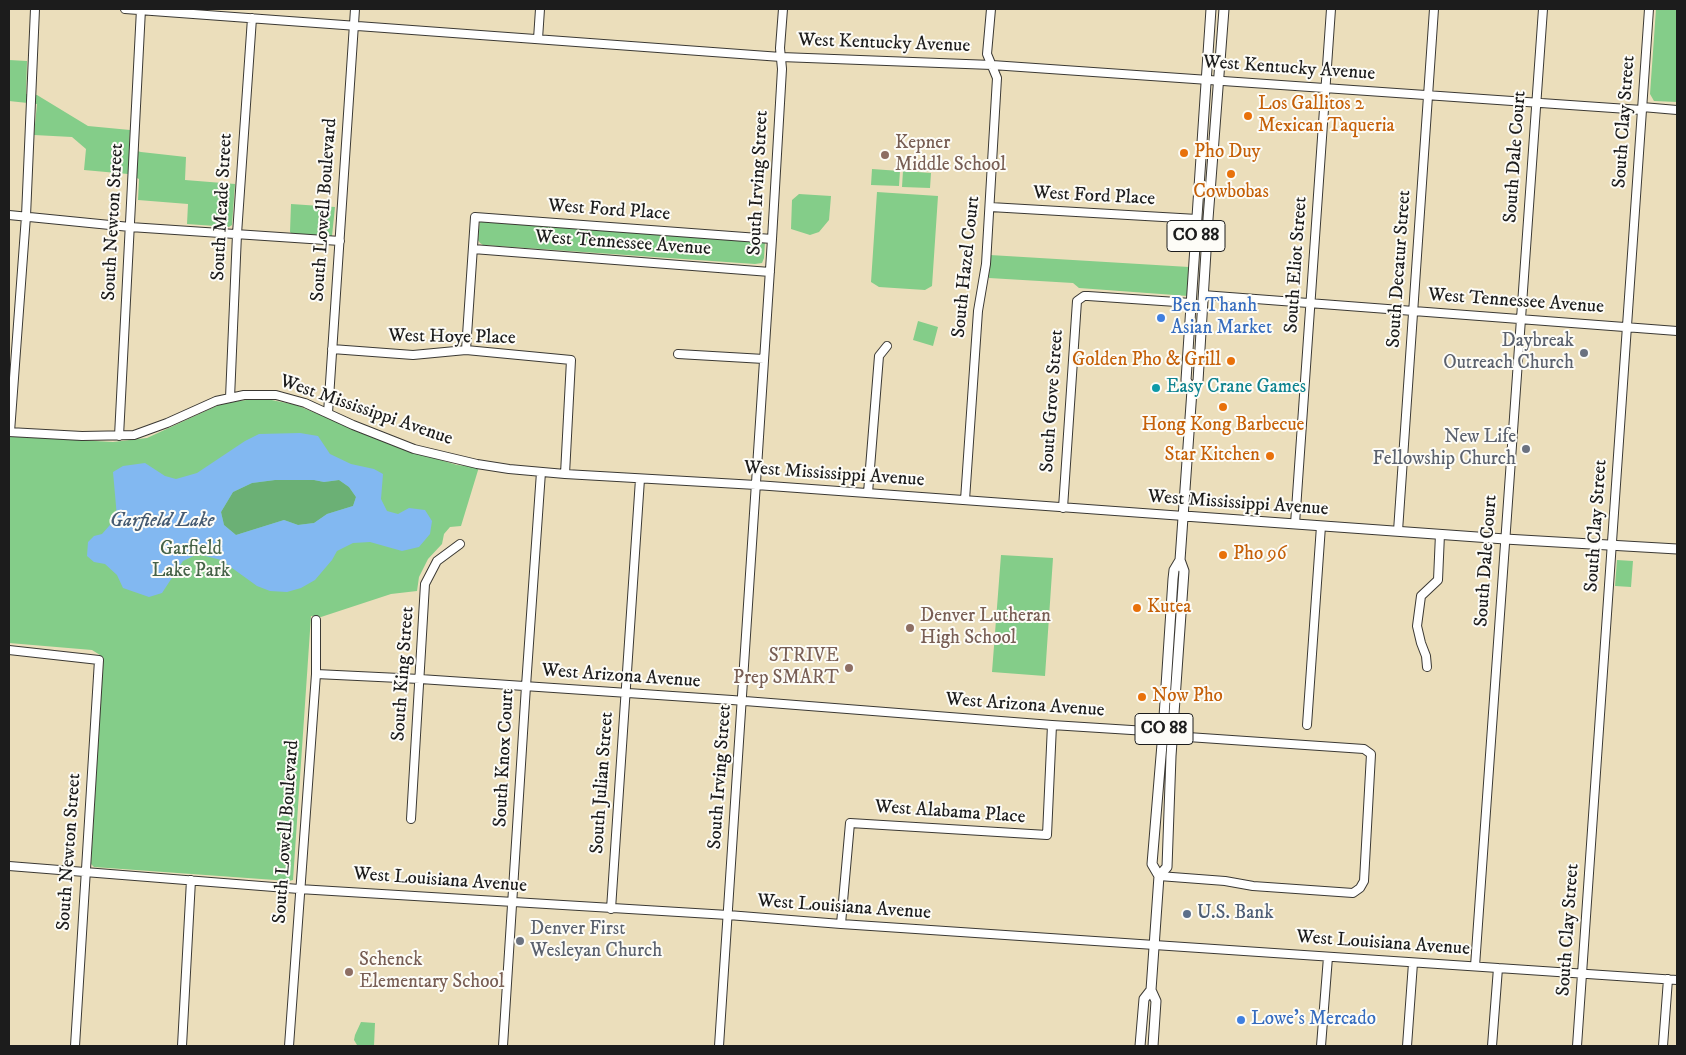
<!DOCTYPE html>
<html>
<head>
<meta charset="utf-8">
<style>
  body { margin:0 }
  #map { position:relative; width:1686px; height:1055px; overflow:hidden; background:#ebdebb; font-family:"IM FELL DW Pica",serif }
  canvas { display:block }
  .frame { position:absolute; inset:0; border:10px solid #1c1c1c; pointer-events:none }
</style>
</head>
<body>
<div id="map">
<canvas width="1686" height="1055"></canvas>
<div class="frame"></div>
</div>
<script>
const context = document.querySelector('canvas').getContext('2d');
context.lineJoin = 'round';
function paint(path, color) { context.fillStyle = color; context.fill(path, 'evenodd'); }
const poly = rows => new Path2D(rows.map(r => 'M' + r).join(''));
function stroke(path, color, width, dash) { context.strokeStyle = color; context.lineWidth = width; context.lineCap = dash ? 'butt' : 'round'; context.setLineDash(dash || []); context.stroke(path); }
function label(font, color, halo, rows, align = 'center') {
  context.font = font + ' "IM FELL DW Pica",serif'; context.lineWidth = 4; context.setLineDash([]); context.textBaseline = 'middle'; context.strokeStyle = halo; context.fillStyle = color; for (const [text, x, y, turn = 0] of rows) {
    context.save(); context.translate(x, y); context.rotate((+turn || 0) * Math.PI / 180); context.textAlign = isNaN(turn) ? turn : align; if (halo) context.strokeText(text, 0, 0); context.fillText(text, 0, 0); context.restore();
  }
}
paint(poly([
  [1656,9,1677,9,1677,102,1654,101,1650,94],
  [9,60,27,61,26,94,37,95,88,126,130,130,129,149,141,152,186,157,185,180,235,184,232,225,229,227,187,224,188,204,138,200,139,179,128,174,84,170,86,149,72,137,34,135,37,104,9,101],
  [872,169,900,171,899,186,871,185],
  [903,171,931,173,930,188,902,187],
  [877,192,938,196,932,286,925,290,879,287,871,282],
  [799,194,831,196,829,220,819,232,810,235,791,229,792,200],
  [291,204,335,207,332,236,292,234,290,232],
  [480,220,765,242,764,258,762,263,755,264,483,245,480,243,478,240],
  [990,255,1189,267,1188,296,1079,288,1073,283,989,278],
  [918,321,938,327,933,346,913,340],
  [262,398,296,405,398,447,457,465,479,467,461,526,450,527,444,534,442,544,428,559,419,577,417,591,391,594,321,617,311,616,293,880,289,881,94,867,91,864,103,662,100,655,92,650,9,643,9,436,113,442,147,438,223,403],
  [1001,555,1053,558,1045,676,992,672],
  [1617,560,1633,561,1631,587,1615,586],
  [361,1022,375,1023,374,1046,357,1045,354,1040,355,1035]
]), '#84cd89');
paint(poly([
  [275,480,314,480,324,482,339,480,349,487,356,497,353,506,327,514,314,523,298,525,284,520,236,535,224,525,221,512,233,492,252,483]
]), '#6bb075');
paint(poly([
  [300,433,318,436,330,454,351,464,374,469,383,474,381,499,387,511,398,514,409,508,425,510,432,521,430,534,419,547,402,551,370,542,353,543,337,551,332,560,315,580,301,588,287,592,270,591,257,586,221,560,198,554,183,561,162,593,149,597,123,588,117,575,105,564,94,562,87,556,88,542,94,536,102,534,117,517,113,472,123,466,145,463,165,476,176,479,197,473,245,441,259,434],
  [275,480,314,480,324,482,339,480,349,487,356,497,353,506,327,514,314,523,298,525,284,520,236,535,224,525,221,512,233,492,252,483]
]), '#82b8f1');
const minor = poly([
  [125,9,781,57,992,65,1642,110],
  [538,39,540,9],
  [1642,107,1677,110],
  [990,207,1197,219],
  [9,215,130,227,340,241],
  [473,249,770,272],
  [1203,295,1677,331],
  [332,349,413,355,466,350,571,360,565,474],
  [466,350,475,217,772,239],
  [678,354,764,359],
  [230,398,237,234,252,18],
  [328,413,355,9],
  [9,432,82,436,134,435,167,423,216,401,244,395,276,395,305,403,353,425,414,449,477,464,509,469,565,474,756,485,1184,516],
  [10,432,26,216,35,9],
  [119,436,141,9],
  [868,493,879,356,887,346],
  [965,500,978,311,986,264,997,78,987,54,991,9],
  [1063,508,1077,301,1084,296,1088,296,1191,303],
  [1295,524,1331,9],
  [1398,531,1434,9],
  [9,650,99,660,75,1046],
  [1427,667,1426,656,1421,643,1417,626,1421,596,1438,580,1440,534],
  [316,674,420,679,732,700,1052,725,1163,732],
  [1307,725,1321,526],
  [411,819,425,584,437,561,460,544],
  [9,866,299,889,728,915,841,924,1677,980],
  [1159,876,1225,881,1253,886,1353,893,1360,888,1364,881,1371,754,1364,749,1173,736],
  [611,909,640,479],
  [841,924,850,823,1047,835,1052,725],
  [1475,966,1543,9],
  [182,1046,191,880],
  [289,1046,316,674,316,620],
  [503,1046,526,686,541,472],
  [719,1046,772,239,782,69,780,48,783,9],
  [1321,1046,1328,957],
  [1407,1046,1413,963],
  [1492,1046,1498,968],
  [1577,1046,1649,9],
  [1663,1046,1668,979]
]);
const major = poly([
  [1192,390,1186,380,1211,9],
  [1184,516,1505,539,1677,549],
  [1159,876,1167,867,1171,756,1184,571,1180,560,1192,390,1198,381,1208,219,1224,9],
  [1140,1046,1144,999,1151,990],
  [1153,1046,1156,1001,1151,990,1159,876,1152,864,1163,732,1173,579,1174,570,1180,560]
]);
stroke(minor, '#3b3934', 10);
stroke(major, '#3b3934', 11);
stroke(minor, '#fff', 8);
stroke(major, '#fff', 9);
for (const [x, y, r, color] of [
  [1248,116,5,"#e8710a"],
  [1184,153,5,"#e8710a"],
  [885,155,5,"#8d6e63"],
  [1231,174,5,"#e8710a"],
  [1161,318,5,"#3f7fe0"],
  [1584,353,5,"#6b7280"],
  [1231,361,5,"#e8710a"],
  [1156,388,5,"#0f9aa8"],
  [1223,407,5,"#e8710a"],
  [1526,449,5,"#6b7280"],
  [1270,456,5,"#e8710a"],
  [1223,555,5,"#e8710a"],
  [1137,608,5,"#e8710a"],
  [910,628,5,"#8d6e63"],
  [849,668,5,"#8d6e63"],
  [1142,697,5,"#e8710a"],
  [1187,914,5,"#5c6f8a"],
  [520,941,5,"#6b7280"],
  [349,972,5,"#8d6e63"],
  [1241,1020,5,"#3f7fe0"]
]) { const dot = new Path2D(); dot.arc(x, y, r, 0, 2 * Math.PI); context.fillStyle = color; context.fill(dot); stroke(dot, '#fdfcf7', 2); }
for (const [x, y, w] of [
  [1196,236,58],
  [1164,729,58]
]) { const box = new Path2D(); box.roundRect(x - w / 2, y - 15.5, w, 31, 4); context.fillStyle = '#fdfcf7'; context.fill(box); stroke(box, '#1c1c1c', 1); }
label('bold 18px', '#1c1c1c', null, [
  ["CO 88",1196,236],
  ["CO 88",1164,729]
]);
label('19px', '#1c1c1c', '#fdfcf7', [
  ["West Kentucky Avenue",884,44,2],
  ["West Kentucky Avenue",1289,69,4],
  ["South Clay Street",1625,122,-86],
  ["South Dale Court",1516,157,-86],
  ["South Irving Street",759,183,-87],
  ["West Ford Place",1094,197,3],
  ["South Meade Street",223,207,-87],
  ["South Lowell Boulevard",325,210,-86],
  ["West Ford Place",609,211,4],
  ["South Newton Street",114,222,-87],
  ["West Tennessee Avenue",623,244,4],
  ["South Eliot Street",1297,265,-86],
  ["South Hazel Court",967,267,-84],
  ["South Decatur Street",1400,269,-86],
  ["West Tennessee Avenue",1516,302,4],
  ["West Hoye Place",452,338,1],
  ["South Grove Street",1053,401,-86],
  ["West Mississippi Avenue",366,411,19],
  ["West Mississippi Avenue",834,475,4],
  ["West Mississippi Avenue",1238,504,4],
  ["South Clay Street",1597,526,-86],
  ["South Dale Court",1487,561,-86],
  ["South King Street",404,674,-86],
  ["West Arizona Avenue",621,677,4],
  ["West Arizona Avenue",1025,706,4],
  ["South Knox Court",505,758,-87],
  ["South Irving Street",721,777,-86],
  ["South Julian Street",603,783,-86],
  ["West Alabama Place",950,813,4],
  ["South Lowell Boulevard",287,832,-86],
  ["South Newton Street",70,852,-86],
  ["West Louisiana Avenue",440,881,4],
  ["West Louisiana Avenue",844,908,4],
  ["South Clay Street",1569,930,-86],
  ["West Louisiana Avenue",1383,944,4]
]);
label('19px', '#c56008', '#fdfcf7', [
  ["Los Gallitos 2",1258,105],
  ["Mexican Taqueria",1258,127],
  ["Pho Duy",1194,153],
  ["Cowbobas",1231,193,"center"],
  ["Golden Pho & Grill",1221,361,"right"],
  ["Hong Kong Barbecue",1223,426,"center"],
  ["Star Kitchen",1260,456,"right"],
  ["Pho 96",1233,555],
  ["Kutea",1147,608],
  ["Now Pho",1152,697]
], 'left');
label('19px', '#785e54', '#fdfcf7', [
  ["Kepner",895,144],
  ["Middle School",895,166],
  ["Denver Lutheran",920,617],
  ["High School",920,639],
  ["STRIVE",839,657,"right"],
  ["Prep SMART",839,679,"right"],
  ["Schenck",359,961],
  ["Elementary School",359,983]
], 'left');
label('19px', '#366cbe', '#fdfcf7', [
  ["Ben Thanh",1171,307],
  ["Asian Market",1171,329],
  ["Lowe's Mercado",1251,1020]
], 'left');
label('19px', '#5b616d', '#fdfcf7', [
  ["Daybreak",1574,342],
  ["Outreach Church",1574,364],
  ["New Life",1516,438],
  ["Fellowship Church",1516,460],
  ["Denver First",530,930,"left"],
  ["Wesleyan Church",530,952,"left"]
], 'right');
label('19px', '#0d838f', '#fdfcf7', [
  ["Easy Crane Games",1166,388]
], 'left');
label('19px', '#466348', '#fdfcf7', [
  ["Garfield",191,550],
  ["Lake Park",191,572]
]);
label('19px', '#4e5e75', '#fdfcf7', [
  ["U.S. Bank",1197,914]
], 'left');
label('italic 20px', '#455a71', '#fdfcf7', [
  ["Garfield Lake",162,522]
]);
</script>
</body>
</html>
